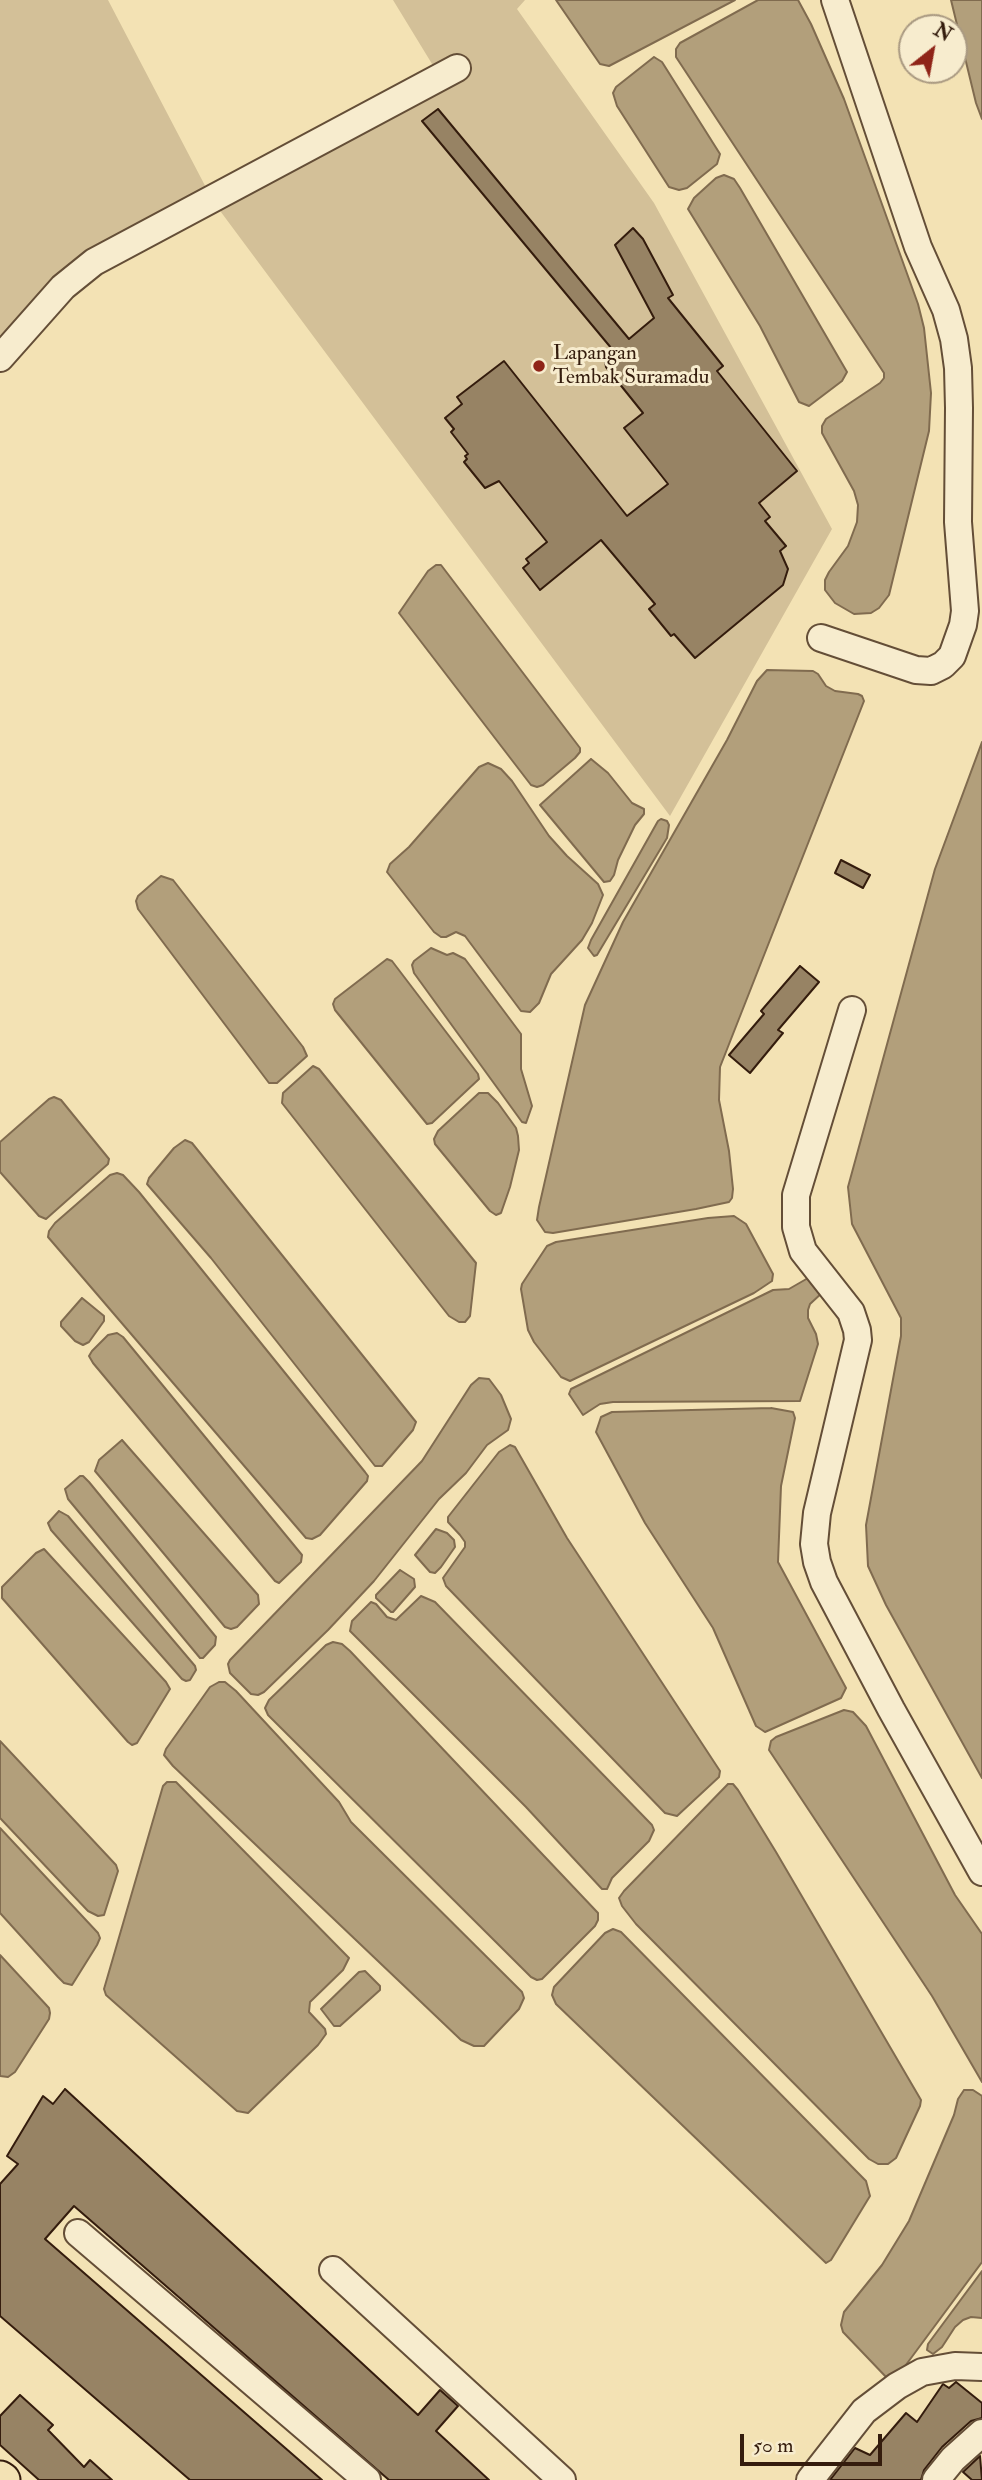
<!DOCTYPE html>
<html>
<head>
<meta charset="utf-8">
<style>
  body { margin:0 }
  #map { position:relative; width:982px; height:2480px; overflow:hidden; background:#f3e2b4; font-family:"IM FELL Double Pica",serif }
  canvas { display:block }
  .north { position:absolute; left:898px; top:14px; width:70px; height:70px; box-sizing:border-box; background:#f7ecce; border:2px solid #a99981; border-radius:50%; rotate:31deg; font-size:19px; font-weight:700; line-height:28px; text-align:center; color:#341c0d }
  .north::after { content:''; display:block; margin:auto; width:24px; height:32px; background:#8f2418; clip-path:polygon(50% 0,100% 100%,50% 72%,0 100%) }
  .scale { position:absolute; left:740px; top:2434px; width:142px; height:32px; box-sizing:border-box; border:4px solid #341c0d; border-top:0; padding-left:9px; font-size:21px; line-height:24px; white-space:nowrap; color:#341c0d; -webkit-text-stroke:5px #f7ecce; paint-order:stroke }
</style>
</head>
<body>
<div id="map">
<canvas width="982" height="2480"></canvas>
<div class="north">N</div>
<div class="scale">50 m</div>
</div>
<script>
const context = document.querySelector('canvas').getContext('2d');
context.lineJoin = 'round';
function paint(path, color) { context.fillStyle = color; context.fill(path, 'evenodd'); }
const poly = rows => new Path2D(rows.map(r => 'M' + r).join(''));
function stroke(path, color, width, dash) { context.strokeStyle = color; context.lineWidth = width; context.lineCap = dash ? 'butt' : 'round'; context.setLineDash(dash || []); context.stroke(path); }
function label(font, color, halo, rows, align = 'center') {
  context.font = font + ' "IM FELL Double Pica",serif'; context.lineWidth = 6; context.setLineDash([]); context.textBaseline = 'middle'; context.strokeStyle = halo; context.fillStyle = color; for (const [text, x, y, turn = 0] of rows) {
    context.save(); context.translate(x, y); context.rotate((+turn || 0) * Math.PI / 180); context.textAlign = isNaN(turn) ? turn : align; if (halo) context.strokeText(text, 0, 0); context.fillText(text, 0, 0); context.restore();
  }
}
paint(poly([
  [0,0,108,0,212,199,440,77,393,0,525,0,517,9,654,203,832,529,670,816,212,200,94,262,0,358]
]), '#d3c098');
const water = poly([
  [556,0,735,0,609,66,600,64,556,0],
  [758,0,798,0,811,24,844,99,918,304,924,328,931,393,929,431,889,595,879,608,871,613,854,614,835,603,825,590,825,580,829,572,848,546,857,522,858,505,854,491,822,433,822,426,826,419,880,383,884,378,884,373,676,57,676,49,680,43,758,0],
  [951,0,982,0,982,119,976,103,951,0],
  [654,57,662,62,720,154,717,164,687,188,679,190,669,187,617,106,613,93,616,87,654,57],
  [724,175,734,179,740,188,847,372,842,381,809,406,799,402,760,326,688,209,694,198,716,178,724,175],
  [436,565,441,565,580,748,580,752,575,758,543,785,537,787,531,785,399,613,428,571,436,565],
  [767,670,813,671,818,674,826,686,835,691,858,694,862,696,864,701,720,1067,719,1100,729,1151,733,1189,732,1198,729,1202,696,1209,553,1233,545,1232,537,1220,539,1207,585,1005,623,922,727,740,757,681,767,670],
  [982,742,982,1778,886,1605,868,1566,866,1525,901,1336,901,1318,852,1224,848,1187,935,869,982,742],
  [591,759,608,773,632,803,644,809,644,814,635,825,618,860,614,875,610,881,604,882,540,805,591,759],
  [488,763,501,769,512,781,549,836,567,856,598,884,603,895,592,923,582,940,551,974,539,1003,530,1012,521,1011,465,936,456,932,446,937,441,937,434,932,387,872,390,864,409,847,479,767,488,763],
  [661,819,667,821,669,825,667,838,597,955,594,956,588,948,591,940,658,821,661,819],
  [161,876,173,880,303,1047,307,1056,277,1083,269,1083,138,909,136,901,138,896,161,876],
  [431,948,447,955,453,953,465,959,521,1034,521,1069,532,1106,526,1123,522,1122,414,973,412,965,414,961,431,948],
  [387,959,392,961,478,1074,479,1079,432,1123,427,1124,335,1010,333,1004,335,999,387,959],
  [313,1066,319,1069,476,1263,470,1316,465,1322,459,1322,449,1316,282,1103,283,1093,313,1066],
  [479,1093,488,1093,498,1103,516,1128,518,1136,519,1150,510,1187,501,1213,496,1215,490,1211,435,1144,434,1139,438,1131,479,1093],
  [54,1097,61,1100,109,1159,108,1164,46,1219,39,1216,0,1172,0,1142,49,1099,54,1097],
  [185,1140,192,1143,416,1422,413,1430,382,1466,375,1466,211,1258,147,1184,149,1178,174,1148,185,1140],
  [117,1173,123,1175,139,1192,365,1472,368,1476,367,1481,320,1535,312,1539,306,1538,48,1237,49,1231,55,1223,110,1175,117,1173],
  [734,1216,746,1224,773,1274,772,1281,754,1293,570,1381,561,1377,534,1342,528,1330,521,1289,522,1284,547,1246,556,1242,708,1218,734,1216],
  [815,1274,824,1291,810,1304,808,1310,808,1318,816,1334,818,1344,800,1401,613,1402,600,1404,583,1415,569,1394,571,1389,773,1290,789,1289,815,1274],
  [82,1298,104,1316,104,1321,89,1342,83,1345,75,1341,61,1326,61,1322,82,1298],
  [117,1333,123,1337,302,1555,301,1562,279,1583,275,1581,93,1363,89,1356,92,1351,108,1335,117,1333],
  [479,1378,489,1379,501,1395,511,1419,508,1430,487,1445,466,1473,439,1499,374,1581,328,1630,264,1692,258,1695,251,1694,230,1673,228,1664,230,1660,422,1461,471,1385,479,1378],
  [771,1408,793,1412,795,1418,781,1486,778,1562,846,1688,841,1698,765,1732,756,1726,713,1628,645,1523,596,1432,601,1417,612,1412,771,1408],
  [122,1440,258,1595,259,1604,237,1627,231,1629,225,1627,95,1471,99,1460,122,1440],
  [510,1445,515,1447,567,1538,720,1771,719,1777,677,1816,665,1813,446,1586,443,1578,465,1547,465,1542,460,1535,448,1522,448,1517,499,1452,510,1445],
  [80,1476,83,1476,89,1482,216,1637,215,1645,203,1658,200,1658,68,1499,65,1489,80,1476],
  [59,1511,68,1516,195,1666,196,1670,190,1680,186,1681,182,1679,51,1530,48,1523,59,1511],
  [436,1529,447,1533,454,1540,455,1547,441,1567,435,1573,430,1572,415,1555,436,1529],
  [44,1549,166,1682,170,1689,137,1743,132,1745,128,1742,2,1598,2,1587,36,1553,44,1549],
  [400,1570,414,1579,415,1587,393,1612,391,1612,376,1598,376,1595,400,1570],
  [421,1596,435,1602,652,1825,654,1830,649,1841,612,1878,607,1889,602,1889,526,1807,350,1631,352,1621,371,1602,376,1604,387,1617,396,1620,421,1596],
  [333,1642,342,1644,350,1651,598,1913,598,1920,595,1926,542,1979,537,1980,531,1977,268,1715,265,1708,269,1700,326,1645,333,1642],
  [219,1682,225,1682,236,1691,339,1802,351,1822,522,1992,524,1998,519,2009,484,2046,474,2046,461,2040,173,1766,164,1755,166,1749,210,1687,219,1682],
  [844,1710,853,1712,866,1726,955,1895,982,1934,982,2082,932,1996,769,1750,771,1741,776,1737,844,1710],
  [0,1741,116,1865,118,1871,104,1915,98,1916,88,1911,0,1818,0,1741],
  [167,1782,176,1782,349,1958,343,1970,310,2002,309,2012,325,2029,326,2034,318,2045,248,2113,237,2111,106,1995,104,1989,163,1786,167,1782],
  [728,1784,733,1784,738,1790,776,1852,921,2100,920,2106,896,2158,888,2164,878,2164,869,2159,636,1924,622,1906,619,1898,624,1891,728,1784],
  [0,1828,98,1933,100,1938,97,1945,72,1985,64,1983,58,1977,0,1913,0,1828],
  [613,1929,621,1932,866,2181,870,2196,831,2260,826,2263,556,2004,552,1995,554,1987,605,1933,613,1929],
  [0,1955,49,2008,50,2013,49,2019,15,2072,8,2077,0,2076,0,1955],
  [365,1971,380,1986,380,1990,340,2026,334,2026,321,2009,359,1972,365,1971],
  [964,2090,973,2090,982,2096,982,2262,897,2377,887,2378,843,2332,841,2325,844,2312,882,2265,909,2221,954,2115,958,2099,964,2090],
  [982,2271,982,2318,971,2317,963,2320,955,2327,942,2347,933,2354,927,2350,928,2344,982,2271]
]);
paint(water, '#b29f7b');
stroke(water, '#806b4f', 2);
const building = poly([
  [438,109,629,339,654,318,615,245,633,228,643,239,673,295,668,298,723,366,717,371,797,471,759,503,770,517,765,521,786,546,780,551,788,569,783,585,695,658,674,634,671,636,649,609,655,604,601,540,540,590,523,568,529,563,526,559,547,542,499,481,485,488,464,462,467,459,465,456,468,454,451,432,454,429,445,418,462,404,457,397,504,361,627,516,668,484,624,428,643,413,606,367,605,361,612,349,422,121,438,109],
  [841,860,870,875,863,888,835,873,841,860],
  [800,966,819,982,778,1030,783,1033,750,1073,729,1055,764,1014,761,1011,800,966],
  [65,2089,418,2415,440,2390,458,2406,436,2431,489,2480,389,2480,74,2206,45,2239,322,2480,190,2480,0,2316,0,2184,18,2164,7,2156,43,2096,53,2104,65,2089],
  [956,2382,982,2403,982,2418,971,2421,942,2447,924,2470,921,2480,830,2480,855,2448,870,2455,906,2413,917,2422,943,2384,949,2388,956,2382],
  [20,2395,53,2425,48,2430,84,2467,90,2460,112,2480,39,2480,0,2445,0,2416,20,2395],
  [980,2456,982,2480,972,2480,963,2472,980,2456]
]);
paint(building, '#978364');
stroke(building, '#341c0d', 2);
const minor = poly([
  [0,358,63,287,94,262,457,68],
  [821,638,916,670,931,671,943,665,952,656,963,625,965,611,958,522,959,408,958,368,954,339,946,310,918,247,835,0],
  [852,1010,796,1195,796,1227,803,1251,851,1312,857,1330,858,1340,817,1513,814,1544,817,1562,824,1582,891,1709,982,1872],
  [78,2233,367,2480],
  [333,2270,562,2480],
  [810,2480,864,2411,897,2386,922,2372,955,2366,982,2367],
  [936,2480,953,2459,982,2433]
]);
const major = poly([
  [0,2478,3,2480]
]);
stroke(minor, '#644e37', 30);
stroke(major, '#341c0d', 37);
stroke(minor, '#f7ecce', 26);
stroke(major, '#f3e2b4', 33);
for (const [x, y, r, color] of [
  [539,366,7,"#8f2418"]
]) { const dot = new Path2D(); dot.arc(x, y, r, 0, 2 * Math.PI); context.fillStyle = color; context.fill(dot); stroke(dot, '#f7ecce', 2.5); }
label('21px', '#341c0d', '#f7ecce', [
  ["Lapangan",553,354],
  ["Tembak Suramadu",553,378]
], 'left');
</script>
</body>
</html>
